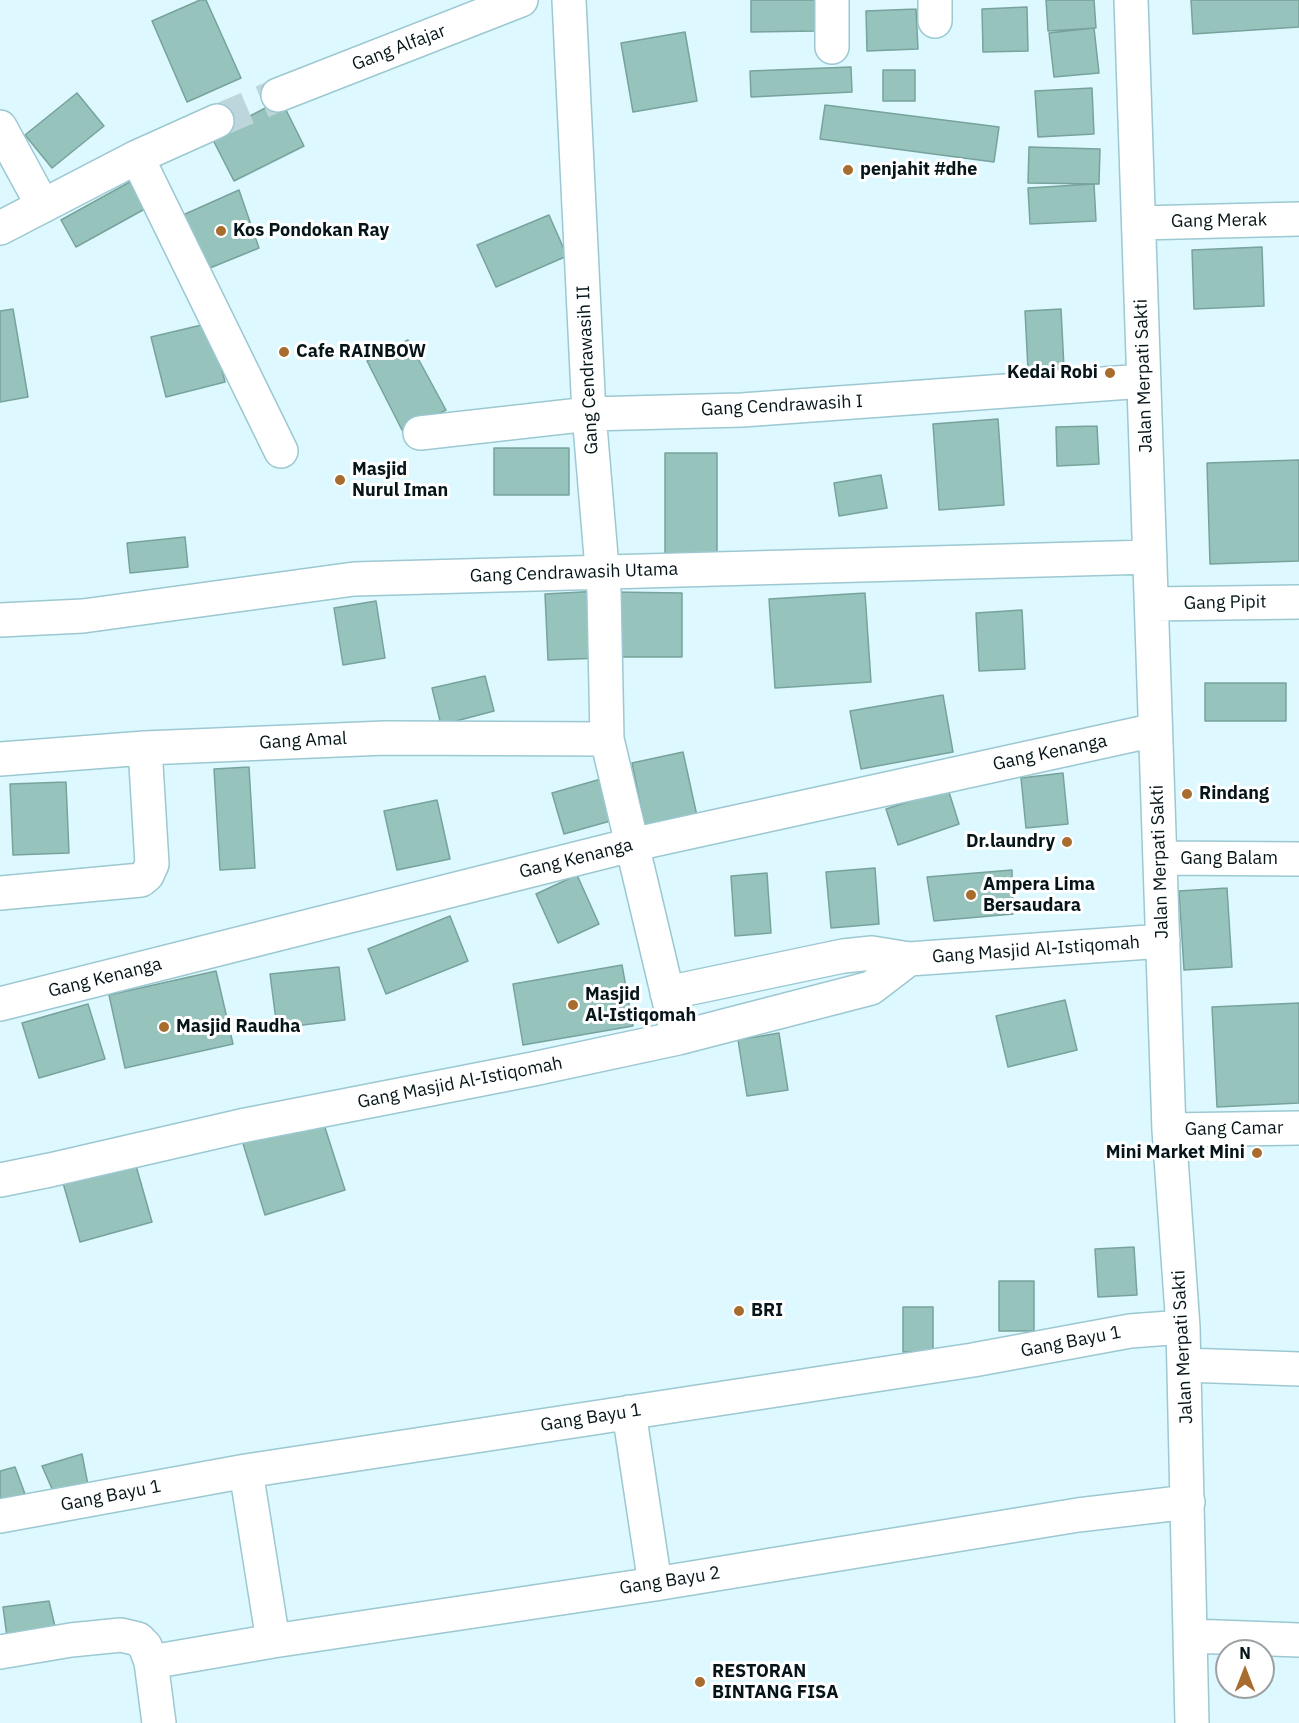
<!DOCTYPE html>
<html>
<head>
<meta charset="utf-8">
<style>
  body { margin:0 }
  #map { position:relative; width:1299px; height:1723px; overflow:hidden; background:#ddf8ff; font-family:"IBM Plex Sans",sans-serif }
  canvas { display:block }
  .north { position:absolute; left:1215px; top:1639px; width:60px; height:60px; box-sizing:border-box; background:#fff; border:2px solid #9ba1a3; border-radius:50%; rotate:0deg; font-size:16px; font-weight:700; line-height:24px; text-align:center; color:#051519 }
  .north::after { content:''; display:block; margin:auto; width:21px; height:27px; background:#a86c2e; clip-path:polygon(50% 0,100% 100%,50% 72%,0 100%) }
</style>
</head>
<body>
<div id="map">
<canvas width="1299" height="1723"></canvas>
<div class="north">N</div>
</div>
<script>
const context = document.querySelector('canvas').getContext('2d');
context.lineJoin = 'round';
function paint(path, color) { context.fillStyle = color; context.fill(path, 'evenodd'); }
const poly = rows => new Path2D(rows.map(r => 'M' + r).join(''));
function stroke(path, color, width, dash) { context.strokeStyle = color; context.lineWidth = width; context.lineCap = dash ? 'butt' : 'round'; context.setLineDash(dash || []); context.stroke(path); }
function label(font, color, halo, rows, align = 'center') {
  context.font = font + ' "IBM Plex Sans",sans-serif'; context.lineWidth = 6; context.setLineDash([]); context.textBaseline = 'middle'; context.strokeStyle = halo; context.fillStyle = color; for (const [text, x, y, turn = 0] of rows) {
    context.save(); context.translate(x, y); context.rotate((+turn || 0) * Math.PI / 180); context.textAlign = isNaN(turn) ? turn : align; if (halo) context.strokeText(text, 0, 0); context.fillText(text, 0, 0); context.restore();
  }
}
const building = poly([
  [200,0,206,0,241,78,187,102,152,21,200,0],
  [751,0,815,0,816,31,751,32,751,0],
  [1046,0,1094,0,1096,28,1048,31,1046,0],
  [1191,0,1299,0,1299,27,1193,34,1191,0],
  [1027,7,1028,51,983,52,982,9,1027,7],
  [916,9,918,49,867,51,866,11,916,9],
  [1094,28,1099,73,1054,77,1049,33,1094,28],
  [685,32,697,101,633,112,621,43,685,32],
  [851,67,852,92,751,97,750,71,851,67],
  [883,70,915,70,915,101,883,101,883,70],
  [1092,88,1094,134,1038,137,1035,91,1092,88],
  [77,93,104,126,52,168,25,135,77,93],
  [281,100,304,146,234,181,211,136,281,100],
  [825,105,999,127,994,162,820,139,825,105],
  [1029,147,1100,149,1099,184,1028,183,1029,147],
  [137,178,152,205,76,247,61,220,137,178],
  [1094,184,1096,221,1030,224,1028,188,1094,184],
  [239,190,259,248,205,270,183,215,239,190],
  [549,215,567,256,496,287,477,245,549,215],
  [1262,247,1264,306,1194,309,1192,250,1262,247],
  [13,309,28,397,0,402,0,311,13,309],
  [1061,309,1064,368,1028,370,1025,311,1061,309],
  [210,323,225,382,166,397,151,337,210,323],
  [408,340,446,410,403,432,367,361,408,340],
  [998,419,1004,505,939,510,933,424,998,419],
  [1097,426,1099,464,1057,466,1056,427,1097,426],
  [494,448,569,448,569,495,494,495,494,448],
  [665,453,717,453,717,553,665,553,665,453],
  [1299,460,1299,561,1210,564,1207,463,1299,460],
  [881,475,887,508,839,516,834,483,881,475],
  [185,537,188,567,130,573,127,543,185,537],
  [600,591,603,658,548,660,545,594,600,591],
  [611,592,682,593,682,657,610,657,611,592],
  [865,593,871,682,775,688,769,599,865,593],
  [376,601,385,658,343,665,334,608,376,601],
  [1022,610,1025,669,979,671,976,613,1022,610],
  [485,676,494,711,441,725,432,688,485,676],
  [1205,683,1286,683,1286,721,1205,721,1205,683],
  [943,695,953,752,861,769,850,711,943,695],
  [683,752,697,816,645,827,632,763,683,752],
  [249,767,255,868,220,870,214,769,249,767],
  [1063,773,1068,824,1026,828,1021,778,1063,773],
  [608,777,621,818,564,834,552,793,608,777],
  [66,782,69,853,13,855,10,784,66,782],
  [948,789,959,824,898,845,886,809,948,789],
  [437,800,450,859,397,870,384,811,437,800],
  [875,868,879,924,831,928,826,872,875,868],
  [1012,870,1013,914,934,921,927,877,1012,870],
  [767,873,771,933,735,936,731,876,767,873],
  [577,875,599,924,558,943,536,894,577,875],
  [1227,888,1232,967,1184,970,1179,891,1227,888],
  [450,916,468,961,386,994,368,949,450,916],
  [622,965,633,1026,523,1045,513,984,622,965],
  [339,967,345,1020,277,1028,270,974,339,967],
  [216,971,233,1044,125,1068,109,995,216,971],
  [1065,1000,1077,1050,1008,1067,996,1016,1065,1000],
  [1299,1003,1299,1103,1217,1107,1212,1007,1299,1003],
  [88,1004,105,1059,39,1078,22,1023,88,1004],
  [779,1033,788,1090,747,1096,738,1040,779,1033],
  [320,1112,345,1190,265,1215,241,1137,320,1112],
  [133,1155,152,1222,80,1242,61,1176,133,1155],
  [1134,1247,1137,1295,1098,1297,1095,1249,1134,1247],
  [999,1281,1034,1281,1034,1331,999,1331,999,1281],
  [903,1307,933,1307,933,1352,903,1352,903,1307],
  [82,1454,88,1485,53,1491,42,1466,82,1454],
  [15,1467,25,1494,0,1500,0,1471,15,1467],
  [49,1601,56,1631,7,1637,3,1607,49,1601]
]);
paint(building, '#96c3bb');
stroke(building, '#77a39c', 1.5);
stroke(poly([
  [217,121,278,95]
]), '#bdd6dc', 33, [33, 16]);
const minor = poly([
  [569,0,589,414,604,592,607,739,678,1038],
  [832,0,832,47],
  [935,0,935,21],
  [1131,0,1169,1130,1183,1327,1192,1723],
  [278,95,521,0],
  [0,127,43,206],
  [137,157,281,451],
  [1140,223,1299,219],
  [0,228,137,157,217,121],
  [420,433,589,414,742,410,1144,381],
  [1152,604,1299,602],
  [0,620,83,616,354,579,1150,557],
  [0,759,145,748,385,738,607,739],
  [1160,858,1299,859],
  [0,893,141,880,147,875,152,864,145,748],
  [667,993,843,956,872,953,909,959,1163,941],
  [0,1004,631,845,1155,730],
  [1169,1130,1299,1128],
  [0,1180,50,1170,241,1126,533,1069,678,1038,871,988,909,959],
  [1185,1365,1299,1369],
  [629,1412,655,1584],
  [246,1471,273,1641],
  [0,1516,246,1471,973,1360,1130,1331,1183,1327],
  [1191,1636,1299,1640],
  [0,1652,71,1640,121,1635,138,1639,145,1646,151,1662,159,1723],
  [151,1662,273,1641,655,1584,1078,1515,1188,1502]
]);
stroke(minor, '#9cc8d2', 36);
stroke(minor, '#fff', 33);
for (const [x, y, r, color] of [
  [848,170,6,"#a86c2e"],
  [221,231,6,"#a86c2e"],
  [284,352,6,"#a86c2e"],
  [1110,373,6,"#a86c2e"],
  [340,480,6,"#a86c2e"],
  [1187,794,6,"#a86c2e"],
  [1067,842,6,"#a86c2e"],
  [971,895,6,"#a86c2e"],
  [573,1005,6,"#a86c2e"],
  [164,1027,6,"#a86c2e"],
  [1257,1153,6,"#a86c2e"],
  [739,1311,6,"#a86c2e"],
  [700,1682,6,"#a86c2e"]
]) { const dot = new Path2D(); dot.arc(x, y, r, 0, 2 * Math.PI); context.fillStyle = color; context.fill(dot); stroke(dot, '#fff', 2); }
label('18px', '#051519', '#fff', [
  ["Gang Alfajar",399,48,-21],
  ["Gang Merak",1219,221,-1],
  ["Gang Cendrawasih II",588,370,-93],
  ["Jalan Merpati Sakti",1144,376,-92],
  ["Gang Cendrawasih I",782,406,-3],
  ["Gang Cendrawasih Utama",574,573,-2],
  ["Gang Pipit",1225,603,-1],
  ["Gang Amal",303,741,-3],
  ["Gang Kenanga",1050,753,-12],
  ["Gang Kenanga",576,859,-14],
  ["Gang Balam",1229,859],
  ["Jalan Merpati Sakti",1160,862,-92],
  ["Gang Masjid Al-Istiqomah",1036,950,-4],
  ["Gang Kenanga",105,978,-14],
  ["Gang Masjid Al-Istiqomah",460,1083,-11],
  ["Gang Camar",1234,1129,-1],
  ["Gang Bayu 1",1071,1342,-11],
  ["Jalan Merpati Sakti",1183,1347,-93],
  ["Gang Bayu 1",591,1418,-9],
  ["Gang Bayu 1",111,1496,-11],
  ["Gang Bayu 2",670,1581,-9]
]);
label('bold 18px', '#051519', '#fff', [
  ["penjahit #dhe",860,170],
  ["Kos Pondokan Ray",233,231],
  ["Cafe RAINBOW",296,352],
  ["Kedai Robi",1098,373,"right"],
  ["Masjid",352,470],
  ["Nurul Iman",352,491],
  ["Rindang",1199,794],
  ["Dr.laundry",1055,842,"right"],
  ["Ampera Lima",983,885],
  ["Bersaudara",983,906],
  ["Masjid",585,995],
  ["Al-Istiqomah",585,1016],
  ["Masjid Raudha",176,1027],
  ["Mini Market Mini",1245,1153,"right"],
  ["BRI",751,1311],
  ["RESTORAN",712,1672],
  ["BINTANG FISA",712,1693]
], 'left');
</script>
</body>
</html>
